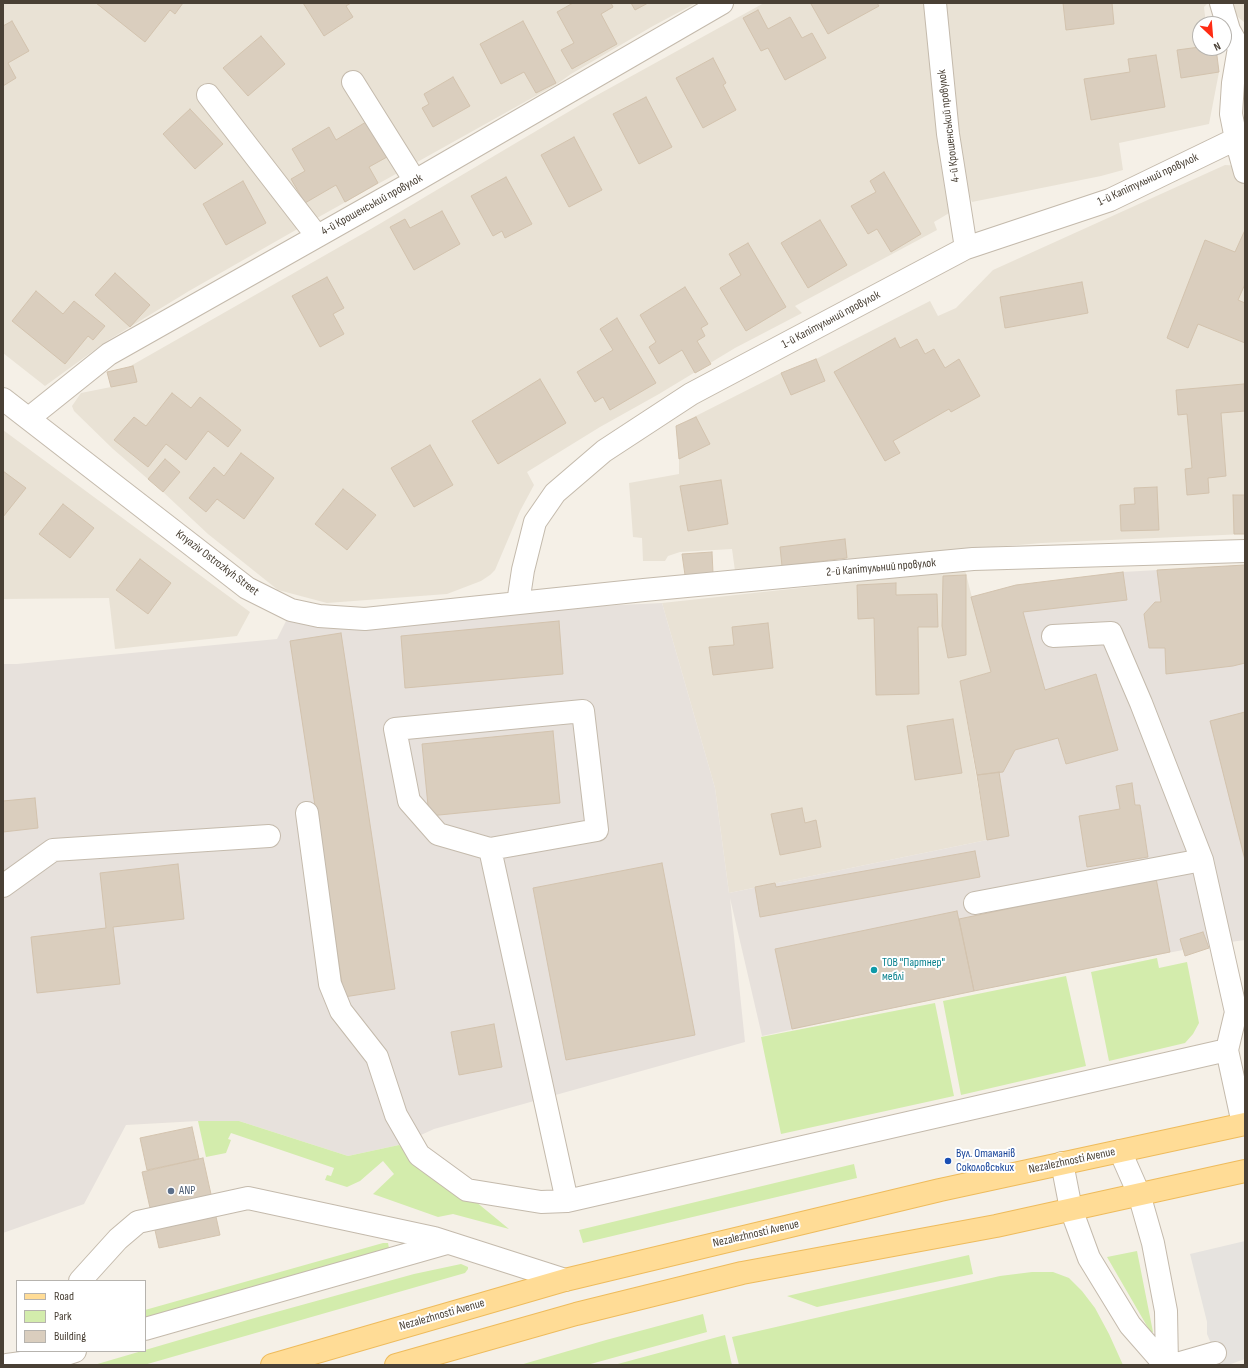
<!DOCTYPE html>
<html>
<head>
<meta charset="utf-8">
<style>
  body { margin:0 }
  #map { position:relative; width:1248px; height:1368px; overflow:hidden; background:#f5f0e7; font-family:"Sofia Sans Condensed",sans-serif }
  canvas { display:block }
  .frame { position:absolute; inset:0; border:4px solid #494035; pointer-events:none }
  .legend { position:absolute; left:16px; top:1280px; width:130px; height:72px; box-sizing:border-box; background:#fff; border:1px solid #b6b3ae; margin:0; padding:5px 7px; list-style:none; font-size:12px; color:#494035 }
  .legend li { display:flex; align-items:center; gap:8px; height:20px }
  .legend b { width:20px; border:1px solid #b6b3ae }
  .north { position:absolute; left:1192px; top:16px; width:40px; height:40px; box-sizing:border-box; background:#fff; border:1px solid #b6b3ae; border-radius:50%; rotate:154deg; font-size:11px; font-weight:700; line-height:16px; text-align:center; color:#494035 }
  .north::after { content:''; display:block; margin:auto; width:14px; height:18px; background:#ff2c14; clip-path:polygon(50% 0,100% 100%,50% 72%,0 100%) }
</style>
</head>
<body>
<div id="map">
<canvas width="1248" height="1368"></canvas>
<div class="frame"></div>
<ul class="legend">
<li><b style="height:5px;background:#ffdc96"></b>Road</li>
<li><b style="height:11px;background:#d3ecac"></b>Park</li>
<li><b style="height:11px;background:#dacebe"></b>Building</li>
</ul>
<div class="north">N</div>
</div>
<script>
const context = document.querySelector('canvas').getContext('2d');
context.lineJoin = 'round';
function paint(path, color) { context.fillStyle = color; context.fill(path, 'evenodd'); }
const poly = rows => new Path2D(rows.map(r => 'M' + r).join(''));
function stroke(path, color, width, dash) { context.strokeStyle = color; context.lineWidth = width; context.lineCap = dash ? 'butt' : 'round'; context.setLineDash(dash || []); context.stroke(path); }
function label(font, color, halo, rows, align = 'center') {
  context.font = font + ' "Sofia Sans Condensed",sans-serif'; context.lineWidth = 4; context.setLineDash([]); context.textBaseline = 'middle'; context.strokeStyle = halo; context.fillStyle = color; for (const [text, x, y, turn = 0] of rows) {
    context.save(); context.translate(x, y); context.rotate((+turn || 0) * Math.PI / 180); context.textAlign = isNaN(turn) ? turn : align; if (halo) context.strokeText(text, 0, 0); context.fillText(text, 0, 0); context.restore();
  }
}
paint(poly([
  [3,3,696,3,653,26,571,74,557,84,308,223,189,291,107,341,45,386,3,353],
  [764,3,925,3,951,212,934,222,937,230,795,306,802,313,735,348,659,394,600,427,527,472,534,485,520,511,495,570,490,575,481,581,447,594,327,603,278,590,208,534,163,492,113,449,74,411,72,406,81,393,111,387,107,372,127,368,371,229,590,99],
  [944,3,1208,3,1204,7,1206,24,1200,24,1200,48,1216,48,1219,72,1209,124,1119,143,1123,170,1101,176,972,202,965,186],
  [1230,3,1245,3,1245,23,1238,17],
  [1225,165,1245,166,1245,534,1042,543,886,556,849,561,847,558,735,571,732,549,680,552,668,556,665,561,643,561,642,538,633,537,629,483,679,474,679,459,676,426,781,373,816,359,930,301,938,316,956,308,993,270],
  [3,430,250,612,237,636,115,649,109,598,3,599],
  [965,570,991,672,960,681,987,840,729,893,715,788,662,603]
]), '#e9e2d5');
paint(poly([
  [1245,565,1245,940,1208,945,1209,948,1185,956,1183,950,974,991,762,1036,730,898,745,1042,434,1129,399,1145,348,1156,239,1121,198,1121,126,1125,84,1204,3,1233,3,664,17,664,277,639,286,621,662,603,715,788,729,893,987,840,977,775,960,681,991,672,971,597,1016,585,1123,572]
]), '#e7e1dc');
paint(poly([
  [1157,958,1159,968,1187,962,1199,1023,1193,1034,1185,1043,1109,1061,1091,972],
  [1066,976,1086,1066,961,1095,943,1001],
  [935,1003,954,1096,781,1134,761,1037],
  [198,1121,239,1121,348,1156,399,1145,464,1192,509,1229,453,1214,438,1217,373,1194,394,1174,383,1161,360,1181,347,1187,325,1180,327,1175,331,1176,334,1168,231,1133,228,1139,231,1140,226,1153,206,1157],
  [854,1164,857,1178,583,1243,579,1230],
  [383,1243,388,1243,389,1248,388,1252,145,1321,145,1310],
  [1137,1251,1153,1332,1151,1333,1107,1257],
  [969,1255,973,1274,817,1307,787,1296],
  [461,1264,468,1267,468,1269,465,1273,144,1365,94,1365,251,1319,414,1274],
  [1032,1272,1053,1272,1069,1278,1082,1291,1095,1308,1109,1334,1123,1365,739,1365,732,1337,1000,1276],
  [703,1314,707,1332,587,1365,520,1365,606,1340],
  [725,1335,732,1365,614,1365]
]), '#d3ecac');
paint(poly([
  [1245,1241,1245,1359,1228,1365,1220,1365,1207,1334,1207,1322,1190,1254]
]), '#e6e3df');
const building = poly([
  [96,3,183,3,175,14,170,10,145,42,96,3],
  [303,3,351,3,346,6,353,17,324,36,303,3],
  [573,3,611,3,613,7,601,14,617,44,572,69,561,50,574,43,557,12,573,3],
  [631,3,648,3,635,10,631,3],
  [813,3,877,3,879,6,828,34,811,4,813,3],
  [1063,3,1112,3,1114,24,1066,30,1063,3],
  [758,10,768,29,790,17,802,38,812,33,826,58,785,80,768,48,761,51,743,18,758,10],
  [12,21,29,51,8,63,16,78,3,86,3,26,12,21],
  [523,21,556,83,536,93,524,72,501,84,480,44,523,21],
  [261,36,285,64,248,96,223,68,261,36],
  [1200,47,1200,48,1216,48,1219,72,1181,78,1177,50,1200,47],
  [1156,55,1165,107,1091,120,1084,79,1130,72,1128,59,1156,55],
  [713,58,726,83,723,85,736,110,703,128,676,78,713,58],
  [453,77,470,106,433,127,422,108,429,104,424,94,453,77],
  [646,97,672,147,639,164,613,114,646,97],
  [190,109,223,144,195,169,163,134,190,109],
  [366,122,387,157,369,167,378,183,345,202,336,185,305,203,291,179,305,171,292,149,329,127,336,140,366,122],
  [574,137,602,190,569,207,541,155,574,137],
  [884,172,921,234,891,252,877,229,868,234,851,206,876,192,870,181,884,172],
  [506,177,532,224,505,238,502,231,493,236,471,196,506,177],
  [243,181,266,223,226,245,203,204,243,181],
  [442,211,460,244,414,270,390,227,405,219,410,228,442,211],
  [820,220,847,265,808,288,781,243,820,220],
  [1245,230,1245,284,1238,300,1245,303,1245,343,1198,324,1188,348,1167,338,1205,240,1235,252,1245,230],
  [748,243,786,307,746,331,720,288,741,275,729,254,748,243],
  [115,273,150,305,130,327,95,295,115,273],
  [327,277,344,308,333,314,344,334,320,347,292,296,327,277],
  [1082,282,1088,313,1005,328,1000,297,1082,282],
  [685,287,708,324,701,328,705,336,697,341,711,364,695,373,682,350,659,364,649,347,656,342,640,315,685,287],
  [36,291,63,314,74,301,105,326,93,340,88,336,65,364,12,321,36,291],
  [617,318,656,383,610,410,603,397,595,402,577,372,613,350,600,329,617,318],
  [895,338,900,348,917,339,925,354,934,349,945,368,959,359,980,396,951,412,949,409,893,441,900,453,885,461,834,372,895,338],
  [816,359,825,381,791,395,781,373,816,359],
  [133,366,137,382,111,387,107,372,133,366],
  [540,379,566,423,498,464,472,421,540,379],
  [1244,384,1245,411,1221,413,1226,476,1208,478,1209,493,1187,495,1185,469,1192,468,1187,414,1178,415,1176,390,1244,384],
  [172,393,191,408,200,397,241,430,228,447,208,431,186,460,166,444,148,467,114,440,134,417,146,426,172,393],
  [696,417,710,444,679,459,676,426,696,417],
  [430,445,453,485,414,507,391,468,430,445],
  [241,453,274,478,244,519,217,499,206,512,189,498,214,467,224,476,241,453],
  [165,459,180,472,163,492,148,479,165,459],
  [3,471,26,488,3,517,3,471],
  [721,480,728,524,688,531,680,486,721,480],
  [1157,487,1159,530,1121,531,1120,505,1135,504,1134,488,1157,487],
  [343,489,376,515,347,550,315,524,343,489],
  [1233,495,1245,495,1245,534,1234,534,1233,495],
  [63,504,94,528,70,558,39,534,63,504],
  [845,539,847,558,782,566,780,547,845,539],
  [712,552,713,573,685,575,682,554,712,552],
  [140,559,171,583,148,614,116,590,140,559],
  [1245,565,1245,663,1233,666,1166,674,1165,648,1149,648,1144,614,1155,602,1161,602,1157,570,1245,565],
  [1123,572,1127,600,1023,612,1045,690,1096,674,1118,750,1066,764,1058,738,1015,750,1003,772,977,775,960,681,991,672,971,597,1016,585,1123,572],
  [966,575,966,655,948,658,942,626,943,576,966,575],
  [896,583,896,595,937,594,938,627,918,627,919,694,876,695,874,618,858,619,857,585,896,583],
  [559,621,563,674,405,688,401,636,559,621],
  [768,623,773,668,713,675,709,647,734,645,732,627,768,623],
  [341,633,395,989,344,997,290,641,341,633],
  [1245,712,1245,860,1210,721,1245,712],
  [953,719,962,773,915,780,907,726,953,719],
  [553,731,560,803,429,816,422,744,553,731],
  [999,772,1009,836,987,840,977,775,999,772],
  [1132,783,1135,805,1140,805,1148,857,1087,867,1079,816,1120,809,1116,786,1132,783],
  [35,798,38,828,3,832,3,801,35,798],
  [802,808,805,823,816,820,821,847,780,855,771,814,802,808],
  [975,851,980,877,760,917,755,887,775,883,776,887,975,851],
  [662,863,695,1035,566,1060,533,888,662,863],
  [178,864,184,919,113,927,120,984,37,993,31,937,106,928,100,873,178,864],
  [1156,878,1170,952,974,991,959,919,1156,878],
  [957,911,974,991,792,1029,775,949,957,911],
  [1203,932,1209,948,1185,956,1180,939,1203,932],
  [494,1024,502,1067,459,1075,451,1032,494,1024],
  [192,1127,199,1159,147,1170,140,1138,192,1127],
  [203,1158,220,1235,159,1248,142,1172,203,1158]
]);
paint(building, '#dacebe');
stroke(building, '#d3c3ae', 1);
const minor = poly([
  [935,3,948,134,966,248],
  [1221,3,1229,30,1239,48,1233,83,1231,114,1236,139,1245,172],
  [353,82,415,181],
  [208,95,317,236],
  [3,399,247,588,291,610,319,616,365,619,644,590,973,559,1245,551],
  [29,418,109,354,415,181,722,3],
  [518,603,523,570,535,522,555,493,604,451,691,394,966,248,1110,200,1236,139],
  [1053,636,1111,633,1141,703,1202,860,1236,1012,1227,1050,1243,1124],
  [307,813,330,984,341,1011,377,1057,396,1115,419,1155,467,1190,541,1202,567,1201,1227,1050],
  [490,849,438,834,409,801,395,729,583,711,597,830,490,849,567,1201],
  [3,886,53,850,269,836],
  [975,903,1202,860],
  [1120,1151,1139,1194,1153,1243,1166,1311,1167,1365],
  [1062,1163,1071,1209,1089,1258,1130,1325,1165,1365],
  [80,1281,118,1239,138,1222,248,1198,434,1238,565,1280],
  [145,1329,447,1243],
  [7,1365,51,1359,75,1351],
  [1173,1365,1215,1353]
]);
const major = poly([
  [272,1365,565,1280,940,1190,1245,1124],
  [396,1365,576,1314,742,1273,996,1226,1245,1171]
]);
stroke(minor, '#c4baac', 24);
stroke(major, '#eebb5c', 24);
stroke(minor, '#fff', 22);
stroke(major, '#ffdc96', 22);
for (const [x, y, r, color] of [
  [874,970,4,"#0f9aa8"],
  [948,1161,4,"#1a4fb4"],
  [171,1191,4,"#5c6f8a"]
]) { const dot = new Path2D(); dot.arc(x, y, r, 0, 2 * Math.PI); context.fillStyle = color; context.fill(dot); stroke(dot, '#fff', 1.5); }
label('12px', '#494035', '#fff', [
  ["4-й Крошенський провулок",949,126,-97],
  ["1-й Капітульний провулок",1148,180,-25],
  ["4-й Крошенський провулок",372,205,-29],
  ["1-й Капітульний провулок",831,320,-28],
  ["Knyaziv Ostrozkyh Street",217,563,37],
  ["2-й Капітульний провулок",881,568,-5],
  ["Nezalezhnosti Avenue",1072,1161,-12],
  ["Nezalezhnosti Avenue",756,1234,-13],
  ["Nezalezhnosti Avenue",442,1315,-16]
]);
label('12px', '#0d838f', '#fff', [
  ["ТОВ \"Партнер\"",882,963],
  ["меблі",882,977]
], 'left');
label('12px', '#164399', '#fff', [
  ["Вул. Отаманів",956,1154],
  ["Соколовських",956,1168]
], 'left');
label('12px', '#4e5e75', '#fff', [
  ["ANP",179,1191]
], 'left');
</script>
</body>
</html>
